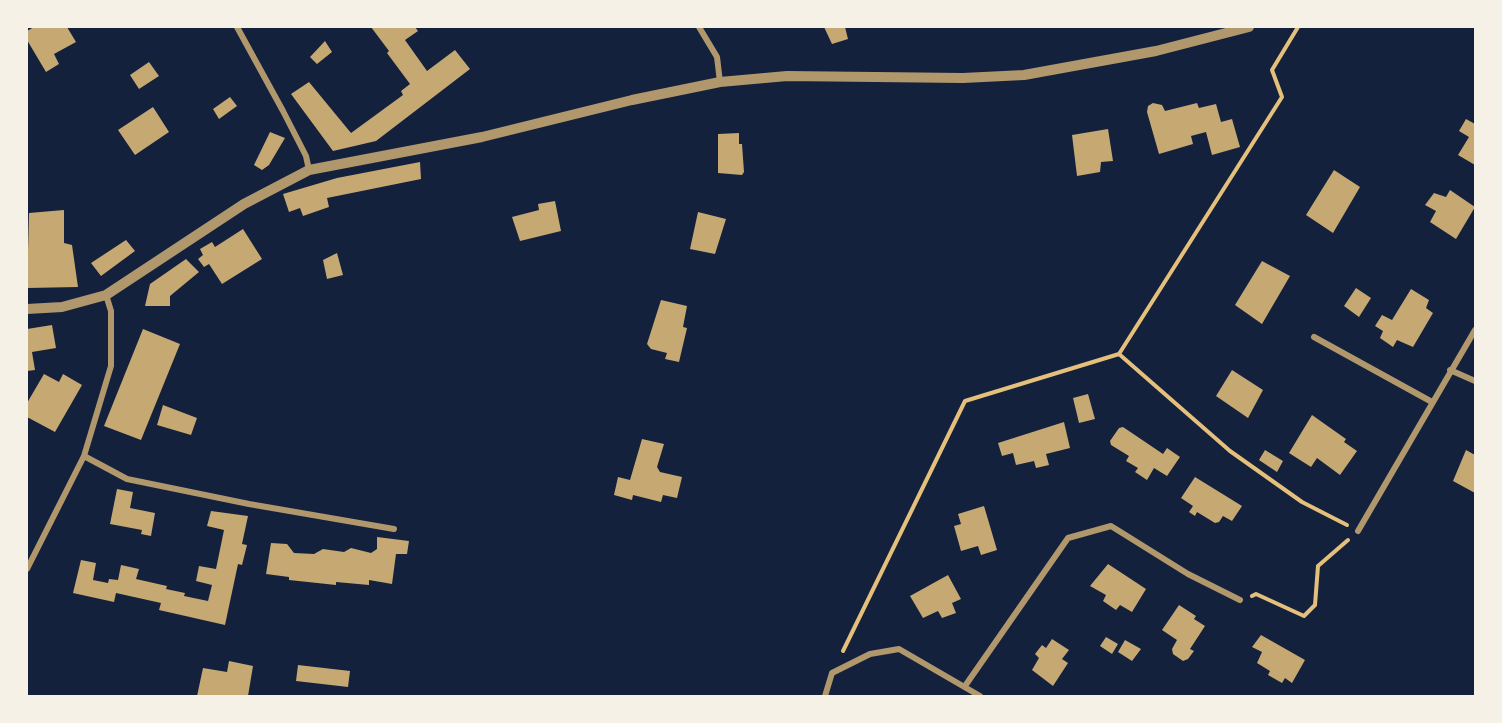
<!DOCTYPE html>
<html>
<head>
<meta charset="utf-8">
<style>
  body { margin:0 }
  #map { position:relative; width:1502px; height:723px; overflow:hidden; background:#14213d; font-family:Montserrat,sans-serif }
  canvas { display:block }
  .frame { position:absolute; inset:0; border:28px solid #f6f1e7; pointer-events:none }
</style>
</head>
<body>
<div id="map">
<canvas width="1502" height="723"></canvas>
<div class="frame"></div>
</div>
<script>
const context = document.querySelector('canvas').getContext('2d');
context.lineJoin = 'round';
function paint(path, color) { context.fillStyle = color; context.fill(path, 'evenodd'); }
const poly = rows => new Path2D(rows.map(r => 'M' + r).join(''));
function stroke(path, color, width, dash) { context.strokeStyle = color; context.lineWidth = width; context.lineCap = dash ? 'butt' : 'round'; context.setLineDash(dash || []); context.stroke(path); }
paint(poly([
  [34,27,67,27,76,42,54,54,59,64,46,72,27,40,27,31],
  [371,27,415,27,418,31,405,40,427,71,455,50,470,69,376,141,333,151,291,94,309,82,351,133,403,95,401,91,410,84,387,53,389,51],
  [824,27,845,27,848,39,832,44],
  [325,41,332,52,317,64,310,57],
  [149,62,159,76,139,89,130,75],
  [230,97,237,106,219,119,213,109],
  [1153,103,1162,105,1165,111,1197,103,1199,108,1216,104,1221,122,1232,119,1240,147,1212,155,1206,132,1191,136,1193,144,1159,154,1147,112,1148,106],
  [153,107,169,132,135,155,118,130],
  [1466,119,1475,124,1475,165,1458,155,1469,137,1459,131],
  [1108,129,1113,161,1101,162,1100,172,1077,176,1072,135],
  [270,132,285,138,269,165,262,170,254,165],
  [739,133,739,144,742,144,744,172,742,175,718,173,718,134],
  [420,162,421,179,327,198,329,207,303,216,300,208,289,212,283,194,337,178],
  [1334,170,1360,187,1333,233,1306,215],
  [1450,190,1475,207,1456,239,1430,222,1436,211,1425,205,1434,193,1446,197],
  [555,201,561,231,520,241,512,217,539,210,538,204],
  [64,210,64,243,72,245,78,287,27,288,29,213],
  [698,212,726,219,715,254,690,249],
  [243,229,262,259,222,284,209,264,204,267,198,259,203,255,200,249,212,242,215,247],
  [126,240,135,251,101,276,91,263],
  [337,253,343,275,327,279,323,260],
  [186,259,199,272,170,296,170,306,145,306,150,284],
  [1262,261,1290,276,1262,324,1235,305],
  [1356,288,1371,298,1359,317,1344,306],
  [1411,289,1429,300,1426,308,1433,313,1413,347,1397,340,1393,347,1380,338,1383,331,1375,326,1382,315,1392,320],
  [661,300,687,306,683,327,687,328,679,362,665,359,667,353,651,349,647,344],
  [52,325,56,348,32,352,35,370,27,371,27,329],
  [143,329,180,344,141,440,104,426],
  [1232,370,1263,390,1248,418,1216,396],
  [44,374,59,382,63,374,82,385,55,432,27,417,27,403],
  [1088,394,1095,419,1079,423,1073,398],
  [163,405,197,418,191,435,157,425],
  [1312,415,1346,439,1344,442,1357,451,1340,475,1317,458,1311,467,1289,453],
  [1064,422,1070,448,1046,454,1049,465,1036,468,1034,461,1016,465,1013,453,1002,456,998,443],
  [1123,427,1163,454,1167,448,1180,457,1167,476,1154,468,1147,480,1135,472,1138,468,1126,461,1129,456,1111,445,1110,441,1119,428],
  [642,439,664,444,657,467,660,472,682,477,677,498,663,495,661,502,633,495,632,500,614,495,618,477,630,480],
  [1265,450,1283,461,1277,472,1259,460],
  [1466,450,1475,455,1475,493,1453,481],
  [1195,477,1242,506,1232,521,1223,516,1219,522,1215,523,1197,512,1195,516,1189,512,1193,506,1181,498],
  [117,489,133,492,130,508,155,513,151,536,141,534,142,530,110,524],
  [984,506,997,550,981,555,978,546,961,551,954,526,961,524,958,514],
  [211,511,248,516,242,544,247,545,242,565,238,564,225,625,159,610,161,603,116,593,114,602,73,593,81,560,96,563,93,580,108,583,109,579,118,580,121,565,139,569,136,579,167,586,166,589,185,593,184,596,208,601,212,585,196,581,199,566,216,569,224,530,207,526],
  [377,537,409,541,407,554,396,554,392,584,369,580,369,585,336,582,336,585,289,580,289,577,266,574,271,543,287,544,294,553,314,554,323,549,344,552,351,548,371,553,377,549],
  [1108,564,1146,589,1132,612,1120,605,1116,610,1103,601,1106,595,1090,586],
  [948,575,961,599,952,603,956,613,942,618,938,611,923,618,910,596],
  [1179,605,1196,616,1194,619,1205,626,1190,649,1194,651,1188,659,1183,661,1173,654,1172,649,1177,640,1162,630],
  [1261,635,1305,660,1292,683,1285,678,1282,683,1268,675,1270,671,1257,663,1262,652,1252,647],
  [1106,637,1118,644,1112,654,1100,646],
  [1052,639,1069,650,1062,659,1068,663,1053,686,1032,670,1039,658,1035,654,1042,645,1046,648],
  [1125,640,1141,649,1132,661,1118,652],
  [229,661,253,666,248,696,197,696,203,668,227,672],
  [298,665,350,671,348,687,296,681]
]), '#c6a872');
stroke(poly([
  [1119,354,1230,451,1302,502,1347,525],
  [1252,596,1256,594,1304,616,1315,605,1318,566,1348,540],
  [843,651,965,401,1119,354,1282,97,1272,70,1298,27]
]), '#e5c07b', 4);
stroke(poly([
  [237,27,283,111,306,156,309,170],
  [699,27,717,57,720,82],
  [1314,337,1432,402],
  [1450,370,1475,381],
  [84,456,127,479,249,504,394,529],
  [1358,531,1475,330],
  [27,569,84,456,111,366,111,311,106,295],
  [965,686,1068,538,1111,526,1188,574,1240,600],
  [825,696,832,673,870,654,899,649,980,696]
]), '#b1986c', 6);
stroke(poly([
  [27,309,62,307,106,295,244,204,309,170,482,137,632,100,720,82,787,76,963,78,1024,75,1156,51,1249,27]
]), '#b1986c', 10);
</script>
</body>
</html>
